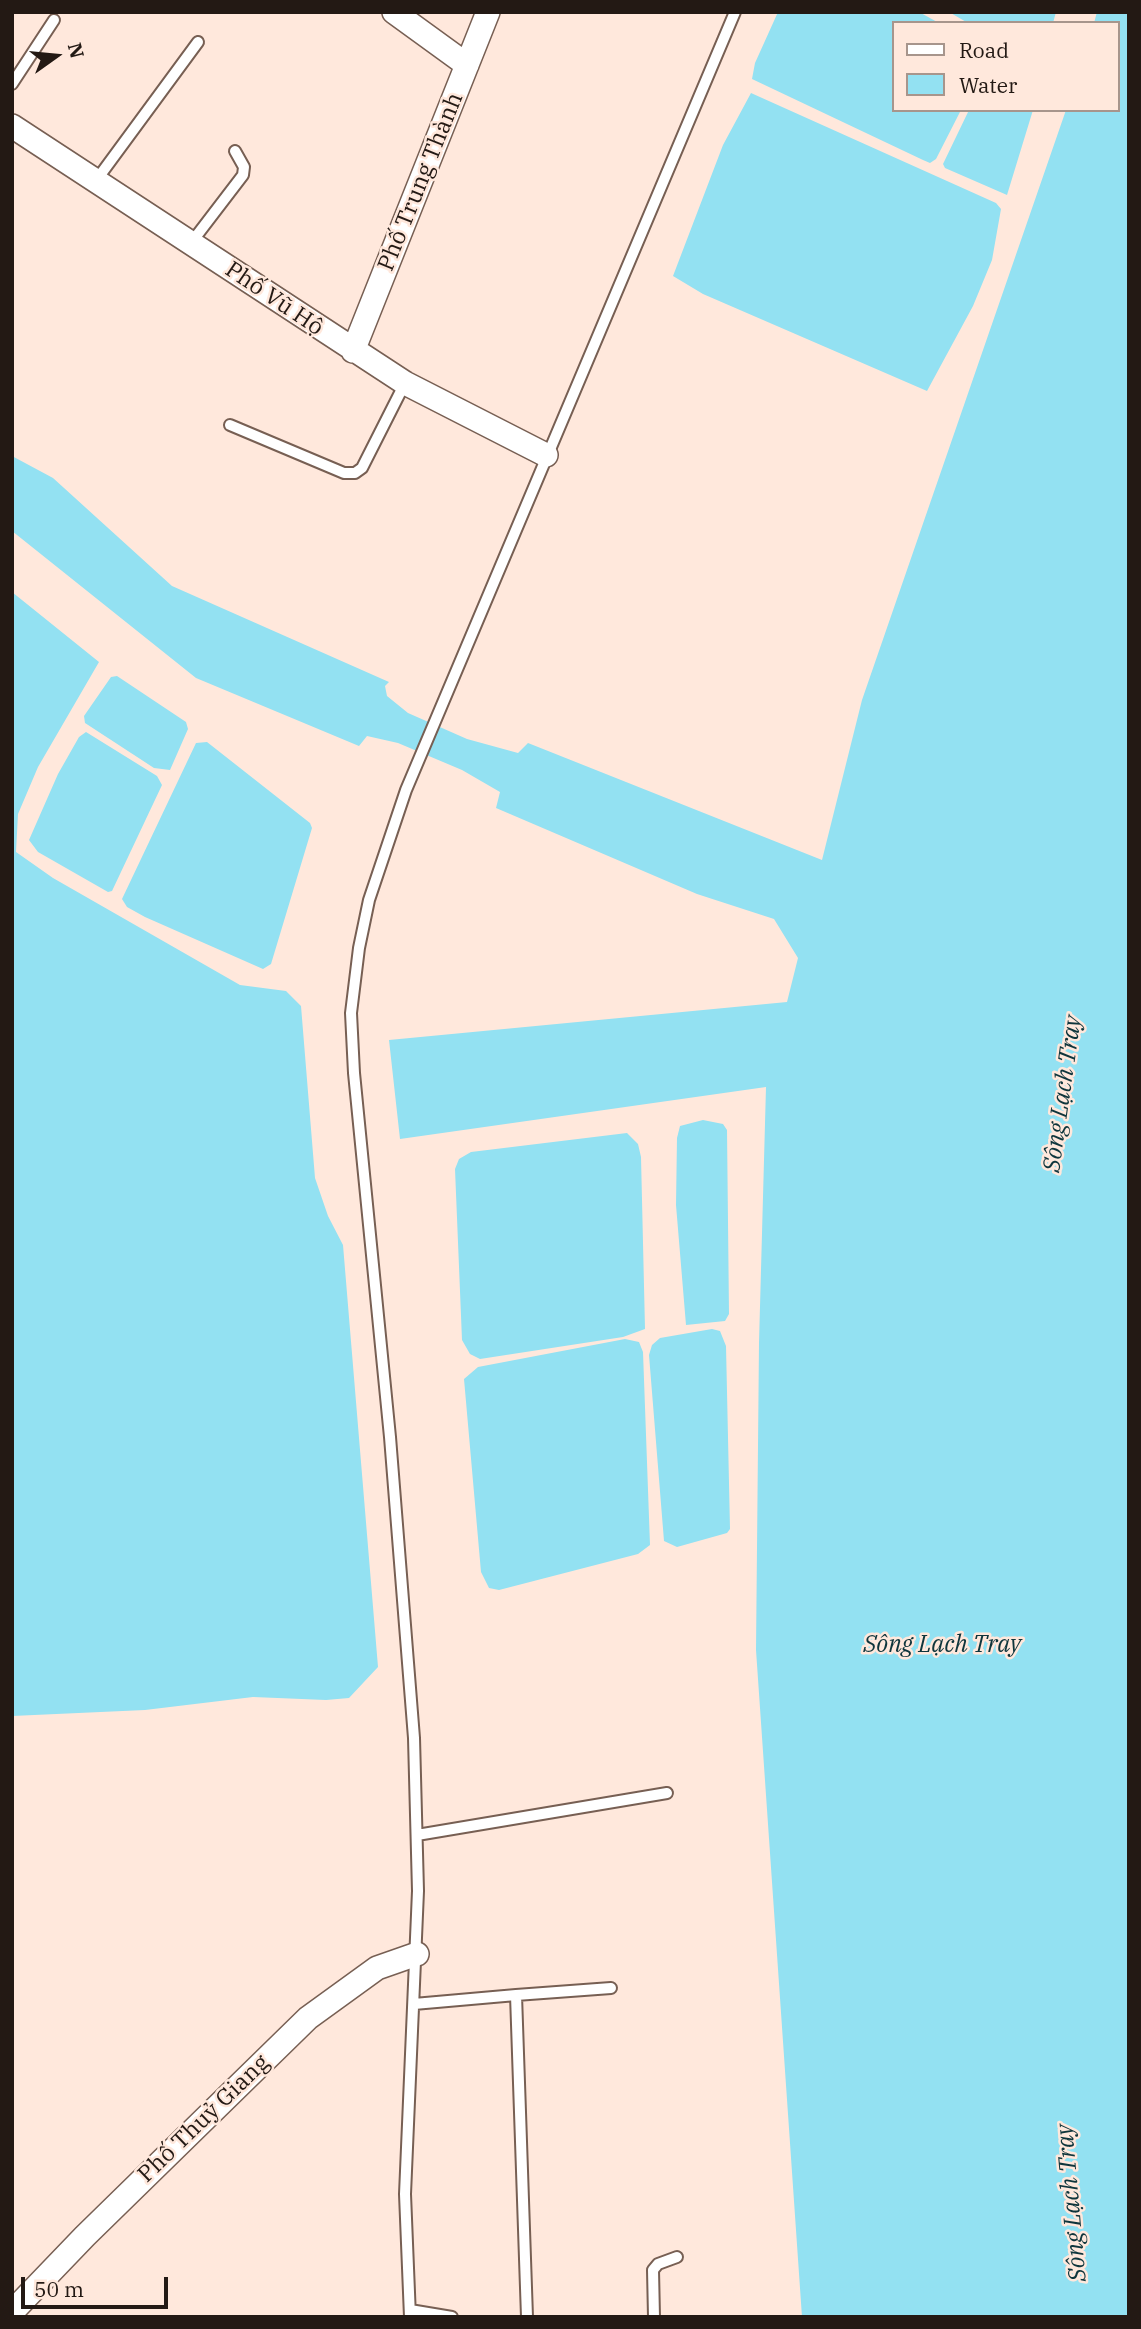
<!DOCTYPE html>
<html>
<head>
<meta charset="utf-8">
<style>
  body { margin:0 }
  #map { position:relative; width:1141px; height:2329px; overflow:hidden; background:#ffe8dc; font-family:"IBM Plex Serif",serif }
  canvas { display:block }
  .frame { position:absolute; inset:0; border:14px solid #231914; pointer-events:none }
  .legend { position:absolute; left:892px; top:21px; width:228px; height:91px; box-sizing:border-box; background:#ffe8dc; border:2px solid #a7958c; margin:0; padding:9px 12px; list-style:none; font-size:21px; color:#231914 }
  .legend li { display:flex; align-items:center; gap:14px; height:35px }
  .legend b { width:35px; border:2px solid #a7958c }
  .north { position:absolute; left:21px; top:21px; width:70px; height:70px; -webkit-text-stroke:5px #ffe8dc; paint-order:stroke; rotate:75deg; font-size:19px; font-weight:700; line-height:28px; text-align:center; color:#231914 }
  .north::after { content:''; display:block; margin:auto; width:24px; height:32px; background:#231914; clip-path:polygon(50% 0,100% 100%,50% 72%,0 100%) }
  .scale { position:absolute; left:21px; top:2277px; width:147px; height:32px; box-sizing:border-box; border:4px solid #231914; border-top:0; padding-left:9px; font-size:21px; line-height:24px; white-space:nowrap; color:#231914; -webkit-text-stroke:5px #ffe8dc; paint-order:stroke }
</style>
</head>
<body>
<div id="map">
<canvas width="1141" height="2329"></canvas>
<div class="frame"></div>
<ul class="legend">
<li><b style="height:9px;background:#fff"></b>Road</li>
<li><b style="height:19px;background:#93e1f2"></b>Water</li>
</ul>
<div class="north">N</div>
<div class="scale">50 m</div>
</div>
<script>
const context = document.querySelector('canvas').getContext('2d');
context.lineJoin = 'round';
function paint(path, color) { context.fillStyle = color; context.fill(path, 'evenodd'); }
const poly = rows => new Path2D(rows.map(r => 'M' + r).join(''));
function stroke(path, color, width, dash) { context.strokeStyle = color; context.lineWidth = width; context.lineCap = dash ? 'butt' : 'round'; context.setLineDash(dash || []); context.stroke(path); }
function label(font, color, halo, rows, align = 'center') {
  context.font = font + ' "IBM Plex Serif",serif'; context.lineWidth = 5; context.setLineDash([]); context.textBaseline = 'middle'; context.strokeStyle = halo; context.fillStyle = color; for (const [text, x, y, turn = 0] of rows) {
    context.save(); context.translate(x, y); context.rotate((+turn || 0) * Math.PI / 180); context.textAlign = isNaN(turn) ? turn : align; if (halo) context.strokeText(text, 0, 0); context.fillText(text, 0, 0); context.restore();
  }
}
paint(poly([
  [778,12,919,12,939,23,894,23,894,110,961,110,936,159,930,163,923,160,752,79,755,63],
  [949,12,1056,12,1053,23,968,23],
  [1097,12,1129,12,1129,2317,802,2317,756,1650,759,1343,766,1087,400,1139,389,1040,787,1002,798,958,774,919,697,894,496,808,500,792,462,770,398,743,367,736,359,746,196,678,12,531,12,456,53,478,172,586,389,682,385,686,387,696,408,713,467,739,518,753,528,743,822,860,862,700,1066,110,1118,110,1118,23,1094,23],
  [751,93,996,203,1001,209,992,260,973,306,927,391,703,294,673,276,723,145],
  [969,110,1033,110,1007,195,945,168,943,164],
  [12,592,99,662,38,767,18,814,16,852,53,878,240,985,286,991,301,1006,315,1178,328,1216,343,1245,378,1667,349,1698,326,1700,253,1697,145,1710,12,1716],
  [117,676,186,722,188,729,170,770,154,768,85,723,84,716,111,677],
  [86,732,157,776,162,785,112,891,108,892,38,852,29,840,58,774,79,737],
  [207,742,310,823,312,828,271,964,263,969,145,917,127,907,122,899,196,743],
  [703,1120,723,1124,727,1130,729,1314,725,1321,686,1325,676,1205,677,1138,680,1126],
  [627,1133,638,1144,641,1157,645,1329,623,1337,480,1359,470,1354,462,1340,455,1169,459,1159,471,1152],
  [712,1329,720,1331,726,1346,730,1529,727,1533,677,1547,664,1541,649,1355,652,1345,660,1338],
  [625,1339,639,1342,643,1352,650,1545,638,1554,499,1590,489,1588,481,1572,464,1379,478,1367]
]), '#93e1f2');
const lane = poly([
  [12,84,54,20],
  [95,182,198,42],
  [191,243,243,175,244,167,235,151],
  [230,425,344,473,355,473,362,468,405,383],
  [417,1835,667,1793],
  [516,1995,611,1988],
  [414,2004,516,1995,527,2317],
  [410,2310,452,2317],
  [410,2317,405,2194,418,1891,414,1738,390,1437,354,1073,351,1013,359,948,369,900,406,790,735,12],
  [654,2317,653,2270,658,2264,677,2257]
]);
const street = poly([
  [394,12,467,65],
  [12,126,405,383,546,455],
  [353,351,488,12],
  [12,2312,85,2236,308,2018,377,1968,417,1954]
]);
stroke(lane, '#775f53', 14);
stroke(street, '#775f53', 26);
stroke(lane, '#fff', 10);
stroke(street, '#fff', 23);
label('23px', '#231914', '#ffe8dc', [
  ["Phố Trung Thành",421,182,-68],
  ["Phố Vũ Hộ",274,299,34],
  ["Phố Thuỷ Giang",204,2119,-44]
]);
label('italic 24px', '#0e353c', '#ffe8dc', [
  ["Sông Lạch Tray",1063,1094,-82],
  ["Sông Lạch Tray",942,1645],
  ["Sông Lạch Tray",1072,2203,-95]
]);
</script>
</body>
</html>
